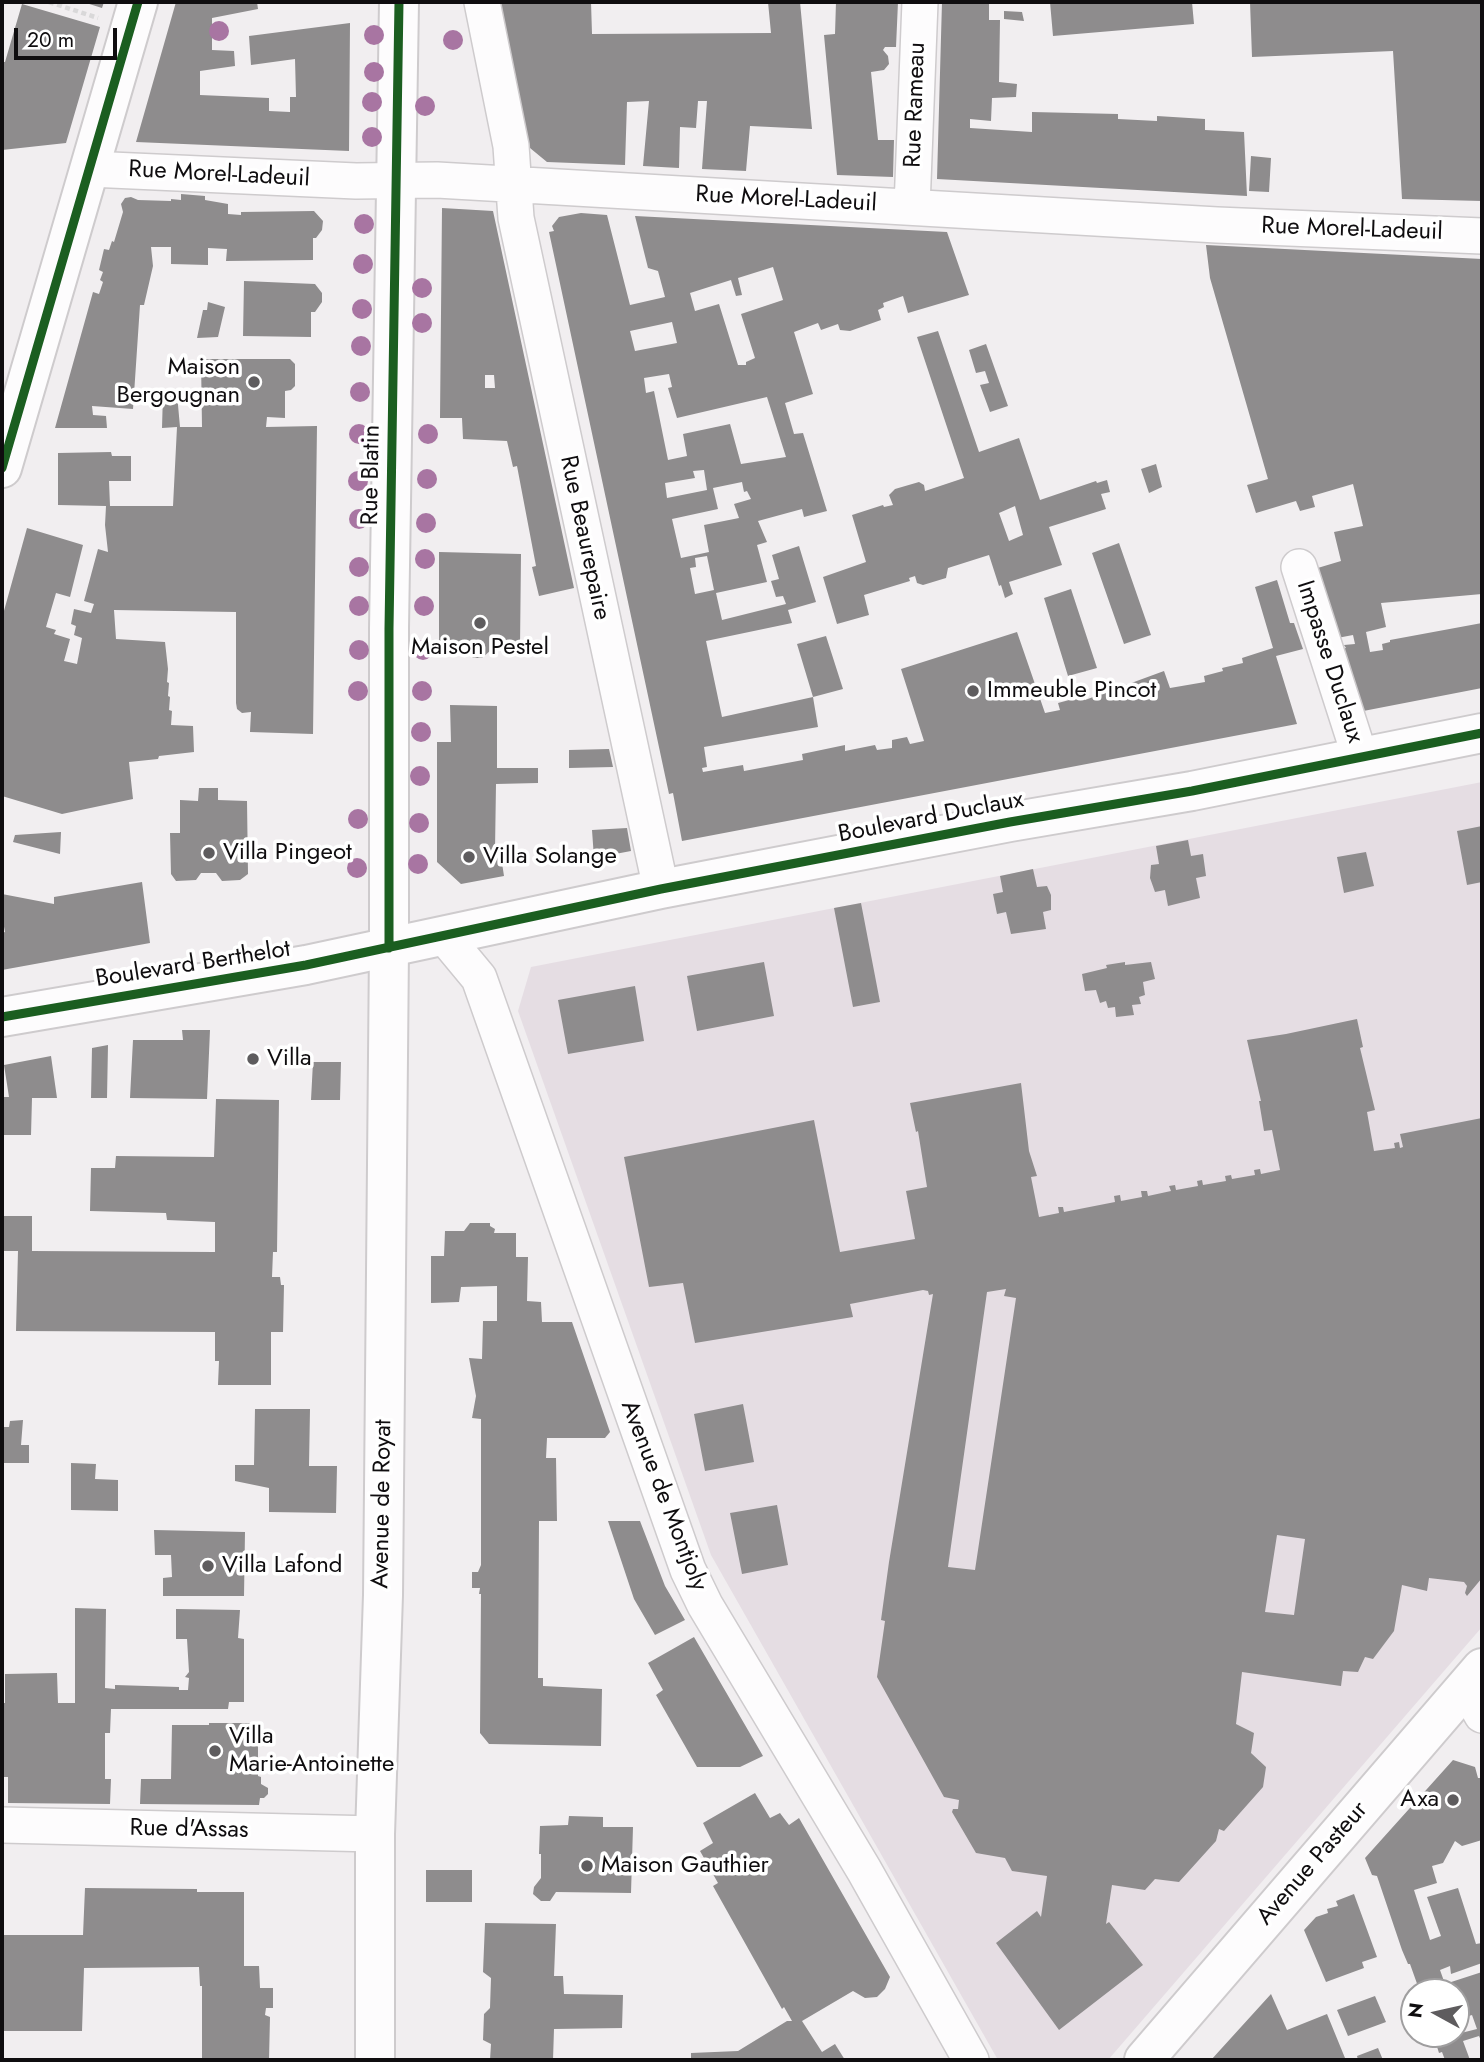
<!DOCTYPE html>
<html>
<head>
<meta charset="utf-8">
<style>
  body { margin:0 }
  #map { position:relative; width:1484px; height:2062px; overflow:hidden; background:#f1eef0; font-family:Jost,sans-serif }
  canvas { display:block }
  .frame { position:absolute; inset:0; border:4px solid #0f0d0f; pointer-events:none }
  .north { position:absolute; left:1400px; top:1978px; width:70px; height:70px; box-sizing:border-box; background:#fff; border:2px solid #9f9e9f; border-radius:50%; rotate:278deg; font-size:19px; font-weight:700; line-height:28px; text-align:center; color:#0f0d0f }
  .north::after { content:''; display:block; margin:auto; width:24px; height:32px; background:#5e5c5e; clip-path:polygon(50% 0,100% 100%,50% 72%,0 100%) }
  .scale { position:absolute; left:14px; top:28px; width:103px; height:32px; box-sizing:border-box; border:4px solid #0f0d0f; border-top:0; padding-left:9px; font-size:21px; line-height:24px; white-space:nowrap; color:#0f0d0f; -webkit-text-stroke:5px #fff; paint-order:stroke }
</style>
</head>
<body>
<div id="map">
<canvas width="1484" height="2062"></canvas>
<div class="frame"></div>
<div class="north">N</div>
<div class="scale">20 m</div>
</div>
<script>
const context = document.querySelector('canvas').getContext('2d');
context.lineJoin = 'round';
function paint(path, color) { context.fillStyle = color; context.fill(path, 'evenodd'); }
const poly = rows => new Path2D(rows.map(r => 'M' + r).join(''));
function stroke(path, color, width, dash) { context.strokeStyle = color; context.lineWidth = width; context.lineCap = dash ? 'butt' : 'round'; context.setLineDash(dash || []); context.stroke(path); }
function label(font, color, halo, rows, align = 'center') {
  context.font = font + ' Jost,sans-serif'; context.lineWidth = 7; context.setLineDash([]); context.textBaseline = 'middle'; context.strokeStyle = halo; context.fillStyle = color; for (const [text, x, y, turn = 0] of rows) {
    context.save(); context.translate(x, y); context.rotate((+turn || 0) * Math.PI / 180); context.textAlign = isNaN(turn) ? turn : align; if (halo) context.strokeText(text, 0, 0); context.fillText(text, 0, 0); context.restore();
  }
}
paint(poly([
  [1482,782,1482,1627,1108,2060,998,2060,711,1555,518,1011,531,967]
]), '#e5dde3');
paint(poly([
  [83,2,104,2,102,8],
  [176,2,257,2,258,9,212,18,212,50,234,51,235,66,200,71,200,95,269,98,269,111,290,112,290,97,296,97,295,59,251,65,249,36,350,23,349,151,136,142],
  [498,2,591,2,592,34,771,33,768,2,800,2,812,129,750,126,746,171,702,169,707,101,698,101,696,128,680,127,679,168,643,166,649,101,627,102,625,165,547,162,530,148],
  [836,2,898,2,896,47,885,47,883,50,888,56,889,64,884,70,871,72,878,140,894,140,893,177,837,175,824,35,835,34],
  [942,2,989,2,989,20,1000,20,999,82,1017,84,1016,97,992,98,991,121,970,119,970,128,1032,132,1032,112,1118,114,1118,119,1157,121,1157,116,1205,119,1205,130,1244,132,1247,196,937,179],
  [1050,2,1192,2,1194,24,1053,36],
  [1250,2,1482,2,1482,201,1402,199,1393,51,1252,57],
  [22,4,100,27,66,143,2,150,2,62,5,62],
  [1004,11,1022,12,1024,21,1004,19],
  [1251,156,1271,158,1269,192,1249,191],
  [181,194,205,196,205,200,228,204,228,214,241,215,241,212,314,211,323,221,322,230,316,238,313,238,313,260,226,261,227,249,208,248,208,265,171,264,171,247,151,247,153,266,144,305,140,305,133,409,92,406,93,415,106,416,107,428,55,428,93,292,99,294,103,282,100,280,103,272,99,270,104,249,109,250,112,241,114,242,123,212,121,204,125,198,131,197,138,200,171,201,171,199,181,200],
  [442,208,493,211,574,588,539,596,532,567,536,566,517,466,513,467,507,441,463,439,462,418,440,418],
  [485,375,494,375,495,388,485,388],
  [581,213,607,215,630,305,665,297,658,271,648,268,635,216,947,232,969,295,908,313,903,296,883,303,884,307,878,310,881,320,850,331,840,330,838,324,821,330,818,323,794,332,813,394,785,403,794,434,803,433,827,511,804,517,802,509,758,521,767,542,757,545,767,582,716,593,722,620,786,604,783,596,776,597,771,581,779,579,772,555,799,546,816,602,788,610,792,623,706,641,722,717,813,697,818,727,704,747,707,767,702,768,703,772,743,765,744,771,803,760,802,754,845,745,845,751,875,745,877,750,892,748,892,740,907,737,910,744,924,741,901,669,1017,632,1045,713,1060,710,1058,703,1084,696,1085,700,1164,671,1170,688,1205,682,1204,676,1223,671,1222,668,1243,663,1242,658,1273,648,1255,587,1277,580,1290,623,1294,623,1303,649,1276,656,1297,724,682,841,673,793,669,794,549,232,554,231,552,226,559,217],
  [773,267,783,300,741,314,755,358,746,362,746,365,738,365,719,304,695,311,690,293,731,280,736,296,742,295,738,278],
  [672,322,677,343,635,351,630,331],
  [669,374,672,387,668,388,677,418,767,397,786,457,741,464,730,424,683,434,687,456,668,460,654,391,646,393,644,378],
  [704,470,707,490,667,498,665,483,695,478,693,471],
  [742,482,744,492,747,491,751,499,734,504,739,518,704,525,709,552,681,558,672,519,718,509,713,488],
  [707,556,714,590,695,594,690,568,696,567,695,558],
  [1206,245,1482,259,1482,594,1381,603,1386,627,1366,632,1370,652,1383,650,1382,644,1390,642,1390,640,1482,623,1482,688,1353,713,1334,650,1346,648,1344,645,1355,644,1353,635,1332,639,1311,570,1341,561,1334,532,1363,526,1353,484,1312,496,1315,507,1300,511,1296,501,1256,513,1247,485,1268,479,1210,278],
  [244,281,315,284,322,293,322,302,315,312,311,312,311,337,243,336],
  [208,302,225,307,218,337,197,338,203,310,207,310],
  [938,331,979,452,1019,438,1040,500,1096,481,1097,483,1107,480,1110,492,1101,494,1106,509,1049,527,1062,565,1009,582,1013,594,1005,598,1001,585,999,586,989,555,948,568,946,578,923,585,917,583,915,576,909,578,910,581,864,595,869,615,837,624,823,577,866,562,852,515,883,505,884,507,893,505,889,495,895,489,919,482,924,485,925,491,964,478,917,337],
  [1015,506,1023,535,1009,541,999,513],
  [986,344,1008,406,990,412,980,385,989,383,985,371,976,373,969,350],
  [201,359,290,359,295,364,295,386,291,390,285,391,285,418,267,417,266,427,317,426,313,734,250,732,251,712,242,713,237,709,236,703,236,612,114,610,116,639,165,642,168,669,167,682,169,683,168,696,170,697,169,710,172,711,171,725,193,726,194,752,159,756,158,759,129,762,133,799,62,814,2,796,2,618,27,528,83,545,70,597,56,593,46,627,56,630,54,634,70,639,64,661,77,664,82,638,74,635,76,626,71,624,74,609,91,613,94,604,84,601,98,549,108,552,105,525,106,506,58,505,58,453,111,452,112,456,131,456,131,481,109,481,110,506,173,506,177,427,162,428,163,393,177,394,180,427,202,427],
  [1156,464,1162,487,1149,493,1141,469],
  [1119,543,1151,635,1124,644,1092,553],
  [439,552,521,554,520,647,491,645,491,650,482,658,473,658,465,649,465,644,439,642],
  [1071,589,1097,668,1068,676,1044,598],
  [826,636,843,689,813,697,797,644],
  [450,705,497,706,497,768,538,768,538,783,496,784,495,850,500,850,504,876,461,884,437,862,437,742,451,742],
  [609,749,613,767,569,768,569,750],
  [199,788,218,788,218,800,247,801,248,874,240,880,222,881,216,873,201,873,196,880,176,881,171,874,170,833,180,833,180,800,198,801],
  [1482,826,1482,882,1467,885,1457,831],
  [627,828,631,851,594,858,592,830],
  [61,832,60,854,13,842,15,835],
  [1188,840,1191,856,1203,854,1206,876,1196,878,1200,898,1168,906,1165,890,1155,892,1150,878,1151,865,1159,864,1156,846],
  [1366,852,1374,886,1344,893,1337,857],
  [1033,869,1037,887,1047,886,1051,895,1051,910,1043,912,1046,929,1011,934,1006,912,997,914,993,894,1003,892,1000,876],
  [142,882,150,943,2,970,2,933,5,932,2,916,2,894,54,904,54,897],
  [861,903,880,1002,853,1007,834,908],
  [764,962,774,1016,697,1031,687,976],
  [1125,962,1125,965,1151,962,1155,979,1143,982,1145,995,1139,997,1141,1004,1132,1005,1134,1015,1116,1017,1115,1007,1108,1008,1106,1001,1100,1003,1096,990,1085,991,1082,974,1107,968,1106,965],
  [635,986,644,1041,568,1054,558,1000],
  [1357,1019,1363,1047,1360,1048,1375,1110,1367,1112,1374,1151,1395,1148,1394,1143,1399,1142,1400,1148,1403,1147,1400,1134,1482,1118,1482,1578,1467,1596,1465,1593,1467,1586,1464,1582,1429,1578,1427,1591,1402,1585,1394,1631,1373,1659,1365,1657,1358,1672,1343,1671,1341,1686,1242,1672,1236,1724,1254,1733,1251,1753,1266,1767,1263,1787,1224,1831,1219,1829,1216,1841,1179,1882,1155,1879,1145,1890,1112,1885,1106,1924,1109,1922,1143,1965,1059,2030,996,1943,1037,1911,1041,1917,1047,1876,1012,1871,1005,1858,976,1853,952,1812,953,1809,958,1809,959,1800,944,1797,877,1677,885,1621,881,1620,889,1562,933,1294,929,1295,928,1291,923,1290,850,1304,853,1317,695,1343,683,1283,649,1287,624,1157,814,1120,840,1252,915,1239,906,1191,927,1187,918,1131,916,1132,910,1103,1021,1083,1029,1151,1037,1176,1031,1177,1039,1217,1059,1213,1058,1207,1063,1207,1064,1212,1115,1202,1114,1196,1120,1195,1121,1201,1142,1197,1141,1191,1147,1191,1148,1196,1171,1191,1169,1186,1175,1185,1176,1190,1198,1186,1197,1181,1202,1180,1203,1185,1226,1181,1225,1176,1231,1175,1232,1179,1255,1175,1254,1170,1260,1169,1261,1174,1280,1170,1272,1130,1264,1131,1259,1101,1261,1101,1247,1040,1286,1034],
  [1006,1289,1004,1296,1016,1298,975,1570,948,1567,987,1292],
  [1277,1535,1305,1539,1294,1615,1265,1612],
  [182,1030,210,1030,207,1099,130,1098,133,1040,183,1040],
  [108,1045,107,1098,91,1098,92,1048],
  [51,1056,57,1098,32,1098,31,1135,2,1135,2,1097,9,1097,4,1065],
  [313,1062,341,1062,340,1100,311,1100],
  [216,1099,279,1100,277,1252,273,1252,272,1277,280,1277,281,1285,284,1285,283,1332,271,1332,271,1385,218,1385,219,1361,215,1361,215,1332,16,1331,18,1251,2,1251,2,1216,32,1216,32,1251,215,1252,215,1222,167,1220,166,1213,90,1211,91,1168,115,1168,116,1156,214,1157],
  [470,1223,490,1223,490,1226,495,1229,494,1233,516,1233,516,1257,528,1257,527,1301,541,1302,542,1322,572,1322,610,1432,605,1438,547,1438,546,1458,556,1458,557,1521,539,1521,538,1678,543,1678,543,1686,602,1689,601,1746,489,1744,480,1733,481,1594,479,1594,480,1588,472,1588,472,1572,478,1572,481,1565,481,1419,472,1418,476,1396,469,1358,482,1359,483,1321,497,1321,497,1286,461,1287,459,1302,431,1303,431,1256,444,1256,445,1231,464,1231],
  [743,1404,754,1462,705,1471,694,1414],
  [255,1409,310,1409,309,1466,337,1466,336,1513,269,1512,269,1488,235,1481,235,1465,254,1465],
  [23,1420,21,1445,29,1445,29,1463,2,1463,2,1427,9,1427,10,1421],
  [71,1463,96,1464,95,1479,118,1480,118,1511,71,1510],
  [777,1505,788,1565,742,1574,730,1513],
  [608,1521,640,1521,665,1586,685,1620,655,1635,634,1599],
  [154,1530,245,1532,244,1596,163,1596,163,1578,172,1577,171,1555,155,1555],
  [75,1608,106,1609,105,1688,115,1689,115,1685,179,1687,179,1690,188,1690,189,1678,185,1677,189,1672,187,1639,176,1639,176,1609,240,1610,238,1638,244,1639,244,1702,229,1702,228,1709,111,1709,110,1733,105,1733,105,1779,111,1779,110,1804,8,1803,8,1777,2,1777,2,1703,5,1703,5,1674,57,1673,58,1703,75,1703],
  [694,1637,763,1756,740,1767,697,1767,656,1695,663,1690,648,1663],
  [209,1723,258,1723,258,1776,261,1777,261,1784,268,1788,268,1794,264,1798,260,1798,259,1805,140,1804,141,1779,171,1779,172,1725,209,1725],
  [1453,1760,1475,1767,1478,1778,1482,1778,1482,1840,1462,1846,1455,1841,1443,1863,1432,1866,1437,1883,1414,1890,1430,1940,1441,1936,1427,1897,1458,1888,1476,1944,1482,1943,1482,1963,1451,1974,1450,1966,1440,1970,1445,1984,1482,1972,1482,2043,1479,2036,1463,2041,1470,2060,1445,2060,1442,2052,1439,2053,1433,2034,1456,2034,1457,2020,1461,2033,1477,2029,1472,2015,1456,2020,1456,1992,1420,1992,1410,1964,1408,1964,1402,1950,1377,1876,1372,1875,1365,1858],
  [755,1793,770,1818,780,1813,789,1825,799,1818,890,1977,885,1989,877,1997,865,1998,853,1991,802,2021,822,2052,835,2044,845,2060,691,2060,691,2053,738,2051,787,2021,792,2021,784,2007,782,2009,713,1886,718,1883,700,1851,713,1843,703,1823],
  [569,1816,603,1817,603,1827,633,1827,631,1893,556,1892,550,1901,541,1901,533,1894,534,1887,541,1878,541,1854,539,1854,540,1826,568,1825],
  [426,1870,472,1870,472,1902,426,1902],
  [85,1888,197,1889,197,1892,244,1892,244,1966,259,1966,260,1988,273,1988,273,2008,266,2008,265,2015,270,2017,269,2060,202,2060,202,1986,200,1986,199,1967,84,1968,82,2031,2,2031,2,1935,83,1935],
  [1354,1894,1377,1957,1362,1962,1364,1968,1326,1982,1304,1930,1316,1917,1328,1913,1327,1909,1338,1906,1336,1901],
  [485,1923,556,1924,554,1976,563,1976,564,1994,623,1995,622,2028,554,2029,553,2060,490,2060,491,2044,483,2040,484,2014,490,2008,491,1978,483,1972],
  [1271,1994,1287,2030,1327,2014,1345,2058,1340,2060,1211,2060],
  [1375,1996,1386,2022,1348,2036,1337,2010],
  [1378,2048,1383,2060,1358,2060,1357,2056]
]), '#8e8c8d');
const minor = poly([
  [482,2,511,146,516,218,661,889],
  [89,169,356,181,437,180,1217,225,1482,236],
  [912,207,920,2],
  [1299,567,1360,757],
  [445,937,479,978,688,1570,705,1605,864,1870,971,2060],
  [1466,1687,1482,1715],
  [2,1825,375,1834]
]);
const tertiary = poly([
  [2,468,138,2],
  [389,948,389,628,399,2],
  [1144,2060,1482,1668]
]);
const secondary = poly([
  [375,2060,375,1834,383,1595,389,948]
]);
const primary = poly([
  [2,1017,306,965,661,889,1010,822,1192,791,1482,733]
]);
stroke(minor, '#cecbcd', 38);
stroke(tertiary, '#cecbcd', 42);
stroke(secondary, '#cecbcd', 42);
stroke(primary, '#cecbcd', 42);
stroke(poly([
  [49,2,98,18]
]), '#d9d8d9', 4.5, [5, 3.5]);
stroke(minor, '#fdfcfd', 35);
stroke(tertiary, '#fdfcfd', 38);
stroke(secondary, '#fdfcfd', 38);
stroke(primary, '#fdfcfd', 38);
stroke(poly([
  [2,468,138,2],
  [389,948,389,628,399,2],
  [2,1017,306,965,661,889,1010,822,1192,791,1482,733]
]), '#1b5e20', 9);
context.fillStyle = '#a875a2';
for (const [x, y] of [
  [219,31],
  [374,35],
  [453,40],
  [374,72],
  [372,102],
  [425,106],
  [372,137],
  [364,224],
  [363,264],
  [422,288],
  [362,309],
  [422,323],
  [361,346],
  [360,392],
  [359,434],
  [428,434],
  [427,479],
  [358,481],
  [359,519],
  [426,523],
  [425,559],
  [359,567],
  [359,606],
  [424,606],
  [359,650],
  [423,650],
  [358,691],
  [422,691],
  [421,732],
  [420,776],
  [358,819],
  [419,823],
  [418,864],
  [357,868]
]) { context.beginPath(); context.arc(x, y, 10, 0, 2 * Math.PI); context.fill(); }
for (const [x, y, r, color] of [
  [254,382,7,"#5e5c5e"],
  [480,623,7,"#5e5c5e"],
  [973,691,7,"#5e5c5e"],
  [209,853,7,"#5e5c5e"],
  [469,857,7,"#5e5c5e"],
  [253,1059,7,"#5e5c5e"],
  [208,1566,7,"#5e5c5e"],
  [215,1751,7,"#5e5c5e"],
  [1453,1800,7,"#5e5c5e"],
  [587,1866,7,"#5e5c5e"]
]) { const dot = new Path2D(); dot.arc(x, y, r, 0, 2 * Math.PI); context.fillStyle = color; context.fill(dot); stroke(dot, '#fff', 2.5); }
label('24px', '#0f0d0f', '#fff', [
  ["Rue Rameau",916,105,-88],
  ["Rue Morel-Ladeuil",219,175,3],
  ["Rue Morel-Ladeuil",786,200,3],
  ["Rue Morel-Ladeuil",1352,230,2],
  ["Rue Blatin",372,475,-89],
  ["Rue Beaurepaire",584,538,78],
  ["Impasse Duclaux",1329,662,72],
  ["Boulevard Duclaux",931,818,-11],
  ["Boulevard Berthelot",193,965,-9],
  ["Avenue de Montjoly",663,1496,69],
  ["Avenue de Royat",383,1504,-89],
  ["Rue d'Assas",189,1830,1],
  ["Avenue Pasteur",1313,1864,-49]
]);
label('24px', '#0f0d0f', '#fff', [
  ["Maison",240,368,"right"],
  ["Bergougnan",240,396,"right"],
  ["Maison Pestel",480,648,"center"],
  ["Immeuble Pincot",987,691],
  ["Villa Pingeot",223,853],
  ["Villa Solange",483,857],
  ["Villa",267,1059],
  ["Villa Lafond",222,1566],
  ["Villa",229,1737],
  ["Marie-Antoinette",229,1765],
  ["Axa",1439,1800,"right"],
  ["Maison Gauthier",601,1866]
], 'left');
</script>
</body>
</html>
